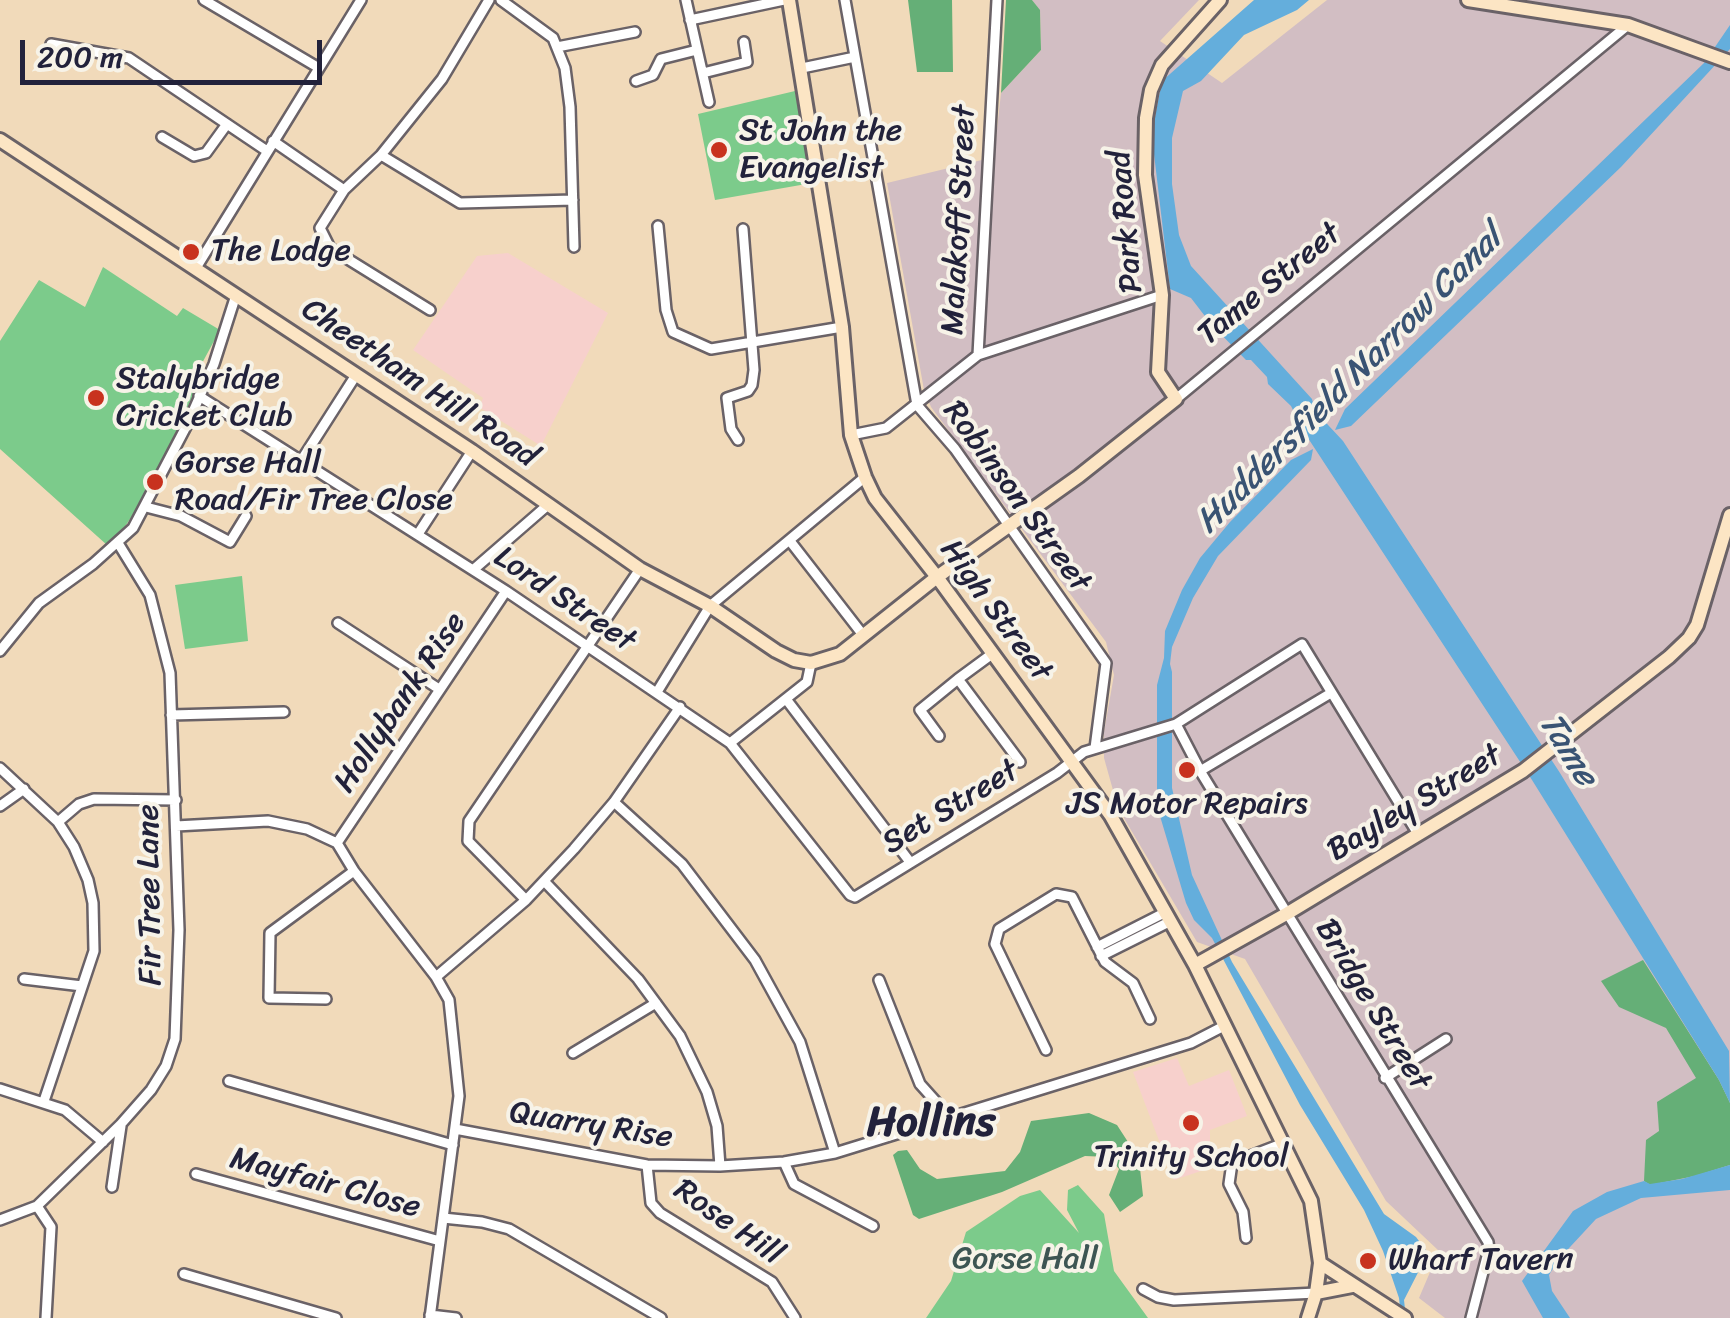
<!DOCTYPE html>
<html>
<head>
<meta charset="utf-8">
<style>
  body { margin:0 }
  #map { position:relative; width:1730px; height:1318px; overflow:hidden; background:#f1daba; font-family:Sriracha,sans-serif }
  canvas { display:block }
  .scale { position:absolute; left:20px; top:40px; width:302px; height:45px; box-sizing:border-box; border:5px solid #22223b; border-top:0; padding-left:12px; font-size:30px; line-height:35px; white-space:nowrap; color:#22223b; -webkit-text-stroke:8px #f7f3e8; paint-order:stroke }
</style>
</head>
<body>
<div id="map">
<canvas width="1730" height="1318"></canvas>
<div class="scale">200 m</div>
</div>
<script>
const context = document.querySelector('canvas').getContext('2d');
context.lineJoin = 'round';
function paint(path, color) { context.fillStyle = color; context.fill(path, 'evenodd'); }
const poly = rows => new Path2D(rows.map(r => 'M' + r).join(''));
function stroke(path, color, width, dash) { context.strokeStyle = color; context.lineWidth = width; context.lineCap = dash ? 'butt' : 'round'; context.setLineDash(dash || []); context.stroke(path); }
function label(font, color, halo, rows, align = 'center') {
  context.font = font + ' Sriracha,sans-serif'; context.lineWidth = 8; context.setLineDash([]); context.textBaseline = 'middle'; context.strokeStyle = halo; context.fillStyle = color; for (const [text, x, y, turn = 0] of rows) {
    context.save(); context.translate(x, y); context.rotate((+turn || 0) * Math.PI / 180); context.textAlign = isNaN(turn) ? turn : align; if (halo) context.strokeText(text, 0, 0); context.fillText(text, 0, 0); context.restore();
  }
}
paint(poly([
  [508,253,608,313,541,446,479,407,483,398,413,350,477,256],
  [1177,1058,1189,1086,1229,1070,1247,1116,1210,1130,1210,1143,1219,1165,1174,1180,1133,1072]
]), '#f7d0cc');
paint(poly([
  [1032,0,1199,0,1160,41,1222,83,1327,0,1730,0,1730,1318,1445,1318,1419,1298,1439,1251,1386,1201,1245,959,1197,942,1118,808,1104,758,1104,732,1114,675,1106,642,931,407,924,390,887,183,994,157,1001,93,1041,50,1040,11]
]), '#d2bec3');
paint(poly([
  [795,91,812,183,715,200,698,114],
  [103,267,177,316,183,308,220,330,194,378,199,383,146,495,126,525,107,545,0,449,0,341,39,280,85,307],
  [242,576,248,641,185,649,175,585],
  [1078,1185,1104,1214,1114,1271,1148,1318,926,1318,951,1281,966,1232,1020,1196,1040,1190,1079,1233,1067,1210,1068,1190]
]), '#7ccb8b');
paint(poly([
  [908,0,952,0,953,72,917,72],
  [1006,0,1032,0,1040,10,1041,50,1001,93],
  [1643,960,1719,1080,1730,1103,1730,1165,1695,1176,1650,1185,1644,1181,1646,1140,1659,1131,1657,1102,1696,1078,1666,1028,1619,1007,1601,981],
  [1089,1113,1117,1125,1139,1159,1143,1196,1120,1212,1109,1195,1119,1169,1109,1157,1085,1156,1002,1192,919,1219,913,1215,893,1155,898,1151,907,1150,920,1169,937,1179,1005,1171,1020,1152,1031,1121]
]), '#65af77');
paint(poly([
  [1254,0,1309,0,1297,10,1244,35,1201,81,1183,91,1172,138,1172,184,1179,235,1191,266,1312,399,1315,411,1343,441,1560,773,1729,1051,1730,1103,1719,1080,1532,780,1304,432,1291,406,1268,384,1267,377,1251,360,1246,360,1211,324,1191,298,1170,289,1154,154,1154,122,1162,81],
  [1730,25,1730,49,1621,167,1351,426,1335,430,1345,409,1704,63],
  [1313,449,1311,460,1218,556,1193,598,1172,647,1170,664,1172,672,1172,788,1192,875,1232,962,1384,1214,1416,1237,1428,1253,1404,1300,1406,1318,1401,1318,1399,1298,1383,1251,1364,1210,1300,1105,1212,938,1194,920,1186,903,1157,806,1157,685,1164,658,1165,631,1182,590,1200,558,1230,522,1291,460],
  [1730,1165,1730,1190,1641,1198,1596,1219,1558,1260,1549,1275,1552,1291,1570,1318,1543,1318,1522,1281,1573,1211,1607,1192,1644,1181,1650,1184,1682,1179]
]), '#64aedc');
const street = poly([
  [204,0,319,68],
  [501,0,553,38,565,68,570,107,574,247],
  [686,0,709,102],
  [845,0,917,405,955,449,1106,663,1095,748],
  [690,20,784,0],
  [51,44,129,58,267,151],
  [557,47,635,32],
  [802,68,855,57],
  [703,73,747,62,744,42],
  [636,81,653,75,661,59,697,50],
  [162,137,194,156,206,153,227,124],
  [273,141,344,190],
  [381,155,460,203,573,200],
  [658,226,666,310,673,332,711,349,842,327],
  [196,268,361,0],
  [430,310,330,248,320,228,344,190,381,155,442,79,489,0],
  [978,355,997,0],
  [199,396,506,591,730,743,850,895,855,897,1057,773,1084,752,1176,724,1302,644,1418,834],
  [1176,399,1628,25],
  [851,435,886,428,978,355,1162,295],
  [738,440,731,429,727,398,748,391,752,385,754,370,743,229],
  [301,461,356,375],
  [146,507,181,516,230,542,246,516],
  [418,534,472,451],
  [790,541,863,635],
  [473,570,549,504],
  [338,623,439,689],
  [0,651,39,603,93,564,133,528,188,423,214,364,236,295],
  [958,679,992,654],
  [657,692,710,606,865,477],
  [786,699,910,862],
  [171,715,284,712],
  [1176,724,1202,774,1488,1242,1489,1249,1471,1318],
  [939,736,920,710,958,679,1020,762],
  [730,743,807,682,811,663],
  [0,768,58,822,74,847,88,880,93,903,94,951,44,1101],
  [1200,771,1331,693],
  [614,802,682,864,755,960,800,1042,835,1153],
  [0,806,24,789],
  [58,822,79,804,94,799,176,800],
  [176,826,268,821,307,829,337,843,354,871,436,977,449,1000,459,1096,430,1318],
  [337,843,506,591],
  [544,881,638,979,680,1036,707,1092,717,1126,720,1166],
  [526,900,468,841,469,821,640,569],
  [1097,947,1166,912],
  [1101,956,1171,921],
  [436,977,526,900,574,849,614,802,680,707],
  [24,979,82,986],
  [879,980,920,1084,938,1104,944,1119],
  [326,999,269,998,270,933,354,871],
  [1046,1050,995,944,999,929,1056,894,1072,897,1105,962,1133,983,1150,1019],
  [573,1053,656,1003],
  [1385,1078,1446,1039],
  [229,1081,453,1145],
  [0,1089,65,1110,103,1142],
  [455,1129,647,1165,720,1166,784,1162,835,1153,1191,1043,1224,1026],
  [784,1162,794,1184,873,1226],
  [647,1165,651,1203,660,1213,772,1282,795,1318],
  [196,1174,440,1241],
  [112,1187,121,1126],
  [37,1206,51,1227,46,1318],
  [443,1218,482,1222,509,1229,661,1318],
  [0,1220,37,1206,121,1124,151,1090,166,1066,175,1039,179,930,170,673,150,595,118,543],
  [1246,1238,1243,1212,1229,1184,1232,1163,1284,1143],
  [184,1274,336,1318],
  [1143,1289,1158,1297,1174,1300,1316,1293],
  [430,1315,456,1318]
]);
const secondary = poly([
  [789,0,842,327,851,435,865,477,875,498,937,577,1111,816,1195,965,1311,1201,1320,1263,1316,1293,1308,1318],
  [1468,0,1628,25,1730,62],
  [0,140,472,451,640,569,710,606,776,651,794,660,811,663,840,654,937,577,1079,476,1176,399,1158,372,1162,295,1145,175,1146,118,1151,90,1162,65,1220,0],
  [1195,965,1288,913,1523,771,1669,657,1689,638,1697,625,1730,515],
  [1320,1263,1405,1318],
  [1316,1293,1352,1286]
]);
stroke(street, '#6a6267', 14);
stroke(secondary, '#6a6267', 18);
stroke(street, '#fff', 9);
stroke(secondary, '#fce5c4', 12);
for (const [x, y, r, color] of [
  [719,150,10,"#c8321e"],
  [191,252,10,"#c8321e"],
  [96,398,10,"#c8321e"],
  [155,482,10,"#c8321e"],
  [1187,770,10,"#c8321e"],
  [1191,1123,10,"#c8321e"],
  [1368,1261,10,"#c8321e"]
]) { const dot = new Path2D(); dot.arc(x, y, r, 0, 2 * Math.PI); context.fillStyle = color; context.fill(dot); stroke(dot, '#f7f3e8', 4); }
label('32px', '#22223b', '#f7f3e8', [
  ["St John the",739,132],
  ["Evangelist",739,169],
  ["The Lodge",211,252],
  ["Stalybridge",116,380],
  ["Cricket Club",116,417],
  ["Gorse Hall",175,464],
  ["Road/Fir Tree Close",175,501],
  ["JS Motor Repairs",1187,805,"center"],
  ["Trinity School",1191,1158,"center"],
  ["Wharf Tavern",1388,1261]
], 'left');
label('32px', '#22223b', '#f7f3e8', [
  ["Malakoff Street",960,220,-87],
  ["Park Road",1127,222,-95],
  ["Tame Street",1270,285,-39],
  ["Cheetham Hill Road",419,384,34],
  ["Robinson Street",1016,497,54],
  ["Lord Street",564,600,34],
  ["High Street",995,611,54],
  ["Hollybank Rise",401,703,-56],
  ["Bayley Street",1415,804,-31],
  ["Set Street",951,808,-31],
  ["Fir Tree Lane",151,895,-91],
  ["Bridge Street",1372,1005,59],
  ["Quarry Rise",591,1126,9],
  ["Mayfair Close",325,1184,15],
  ["Rose Hill",728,1223,35]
]);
label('32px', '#3d5553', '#f7f3e8', [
  ["Gorse Hall",1025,1260]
]);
label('italic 35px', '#395373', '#f7f3e8', [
  ["Huddersfield Narrow Canal",1350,381,-45],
  ["Tame",1567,750,58]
]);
label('bold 42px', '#22223b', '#f7f3e8', [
  ["Hollins",931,1124]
]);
</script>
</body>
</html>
